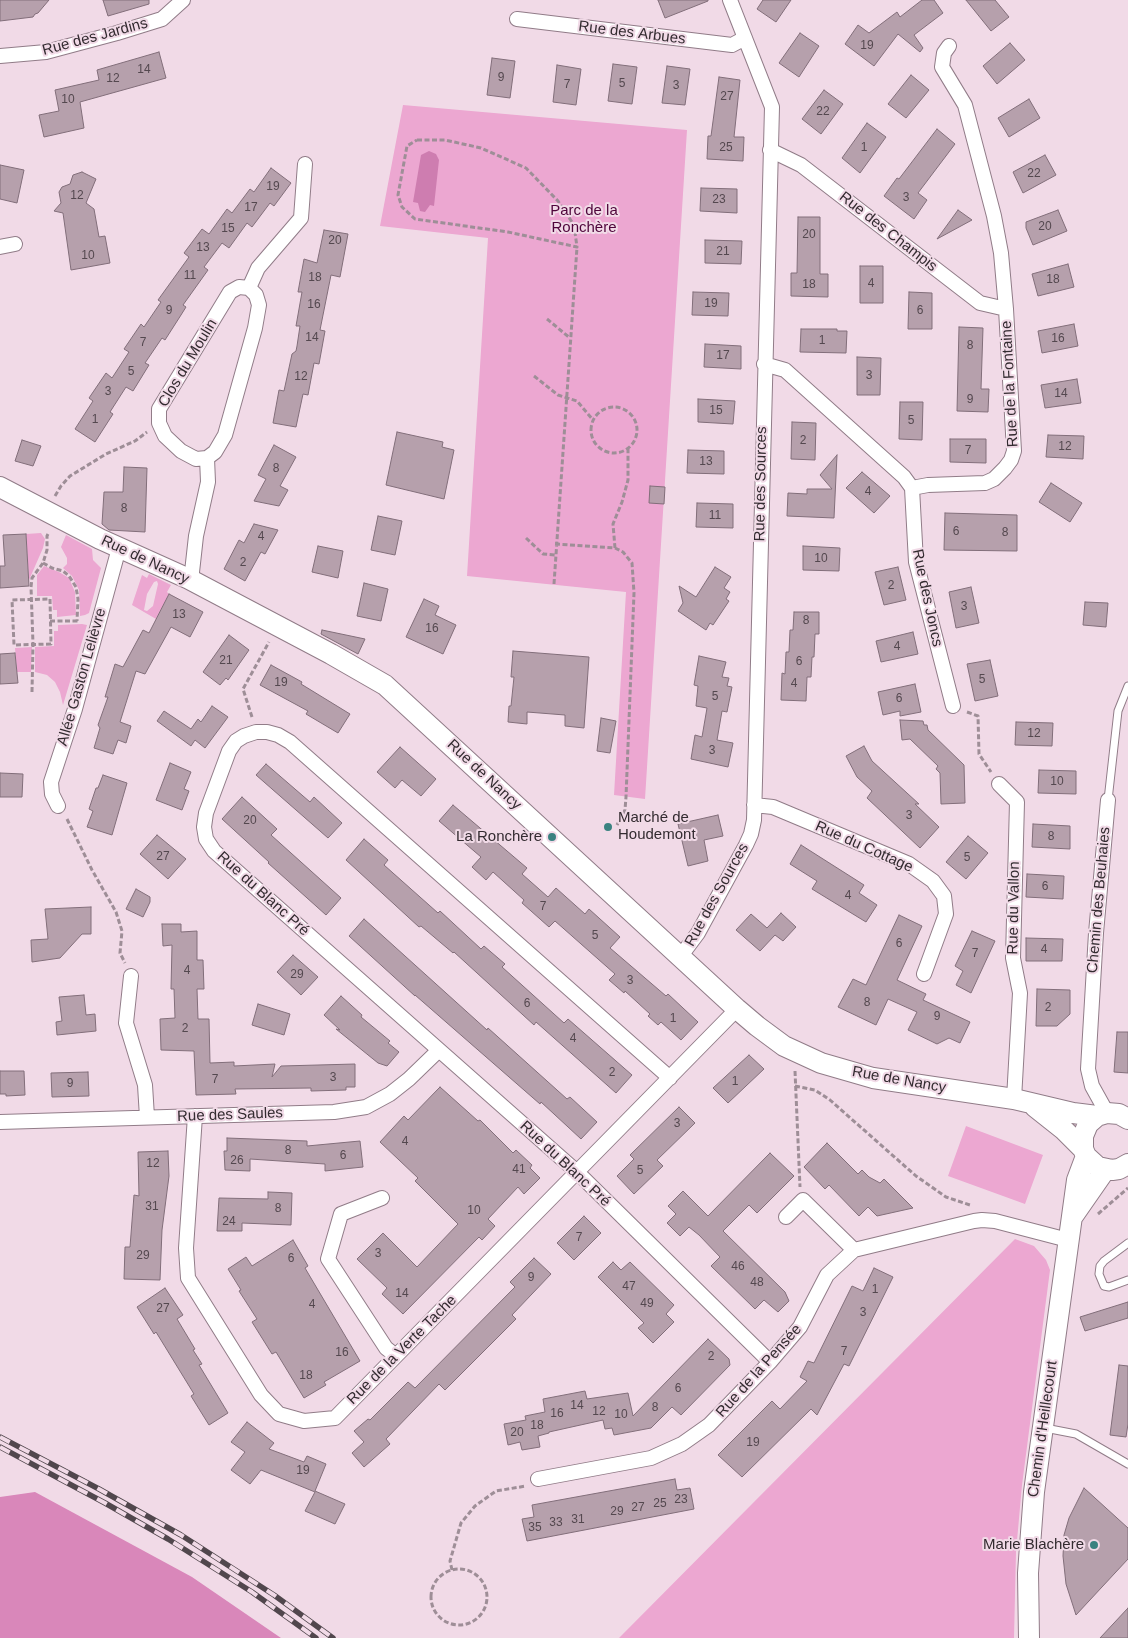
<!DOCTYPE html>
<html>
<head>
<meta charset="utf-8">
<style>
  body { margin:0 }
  canvas { display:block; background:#f1dae7 }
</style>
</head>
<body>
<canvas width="1128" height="1638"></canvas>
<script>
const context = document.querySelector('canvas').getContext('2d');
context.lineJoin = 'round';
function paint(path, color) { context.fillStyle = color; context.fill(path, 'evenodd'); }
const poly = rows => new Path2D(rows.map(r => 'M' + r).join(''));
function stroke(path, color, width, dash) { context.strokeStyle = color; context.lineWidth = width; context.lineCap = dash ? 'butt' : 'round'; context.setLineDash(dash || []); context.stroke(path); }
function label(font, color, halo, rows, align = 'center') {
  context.font = font + ' Helvetica,sans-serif'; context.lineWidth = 4; context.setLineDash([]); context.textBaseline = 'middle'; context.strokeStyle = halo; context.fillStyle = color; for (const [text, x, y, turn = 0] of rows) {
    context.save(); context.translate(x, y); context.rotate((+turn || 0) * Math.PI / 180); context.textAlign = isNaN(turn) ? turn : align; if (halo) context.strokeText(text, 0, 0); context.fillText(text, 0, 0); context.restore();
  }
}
paint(poly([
  [403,105,687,130,645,799,614,795,626,592,467,576,488,238,380,226],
  [41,533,45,539,43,548,29,580,26,534],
  [66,535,92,549,93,560,101,568,89,613,85,615,80,616,79,590,72,576,63,568,67,564,67,558,61,547],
  [44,566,59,572,69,578,75,592,76,615,57,617,57,610,53,610,52,596,37,596,37,575],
  [149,574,171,585,167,592,169,594,156,619,132,605,142,575,147,578],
  [157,581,158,584,153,606,147,611,144,610,147,594,154,582],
  [82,624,87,625,63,705,60,692,55,682,47,675,35,672,35,647,54,646,54,631,58,631,58,625],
  [32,647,31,672,17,672,15,648],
  [966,1126,1043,1155,1025,1204,948,1176],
  [1015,1239,1034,1246,1046,1260,1050,1270,1022,1485,1016,1552,1014,1638,619,1638]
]), '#eca7d1');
paint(poly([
  [35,1492,192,1577,281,1638,0,1638,0,1497]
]), '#d987ba');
paint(poly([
  [429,151,436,154,439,160,434,206,430,205,425,212,420,211,418,203,413,202,421,155]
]), '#ce7db0');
const building = poly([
  [0,0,49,0,38,13,35,14,33,17,0,21,0,0],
  [103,0,149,0,149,4,108,16,103,0],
  [658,0,708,0,708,1,665,18,658,0],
  [763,0,791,0,776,22,757,9,763,0],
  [922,0,934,0,943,13,914,35,923,48,920,52,898,34,874,66,845,44,858,25,869,33,897,12,900,17,922,0],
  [966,0,995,0,1009,17,991,31,966,0],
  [800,33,819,46,799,77,779,63,800,33],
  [1010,43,1025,60,997,84,983,66,1010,43],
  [159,52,166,78,80,102,84,128,44,137,39,115,59,111,55,90,99,80,97,70,159,52],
  [492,58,515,61,510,98,487,95,492,58],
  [613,64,637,67,632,104,608,101,613,64],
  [557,65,581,69,576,105,553,102,557,65],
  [667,66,690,69,685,105,662,103,667,66],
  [911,75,929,90,906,118,888,104,911,75],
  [719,77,740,80,734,137,744,137,743,161,707,159,708,136,711,136,719,77],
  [824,90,843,104,821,134,802,119,824,90],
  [1029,99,1040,118,1009,137,998,118,1029,99],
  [867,123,886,137,860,173,842,158,867,123],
  [937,129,955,144,918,193,927,200,914,219,884,196,897,178,899,179,937,129],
  [1045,155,1056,175,1023,193,1013,172,1045,155],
  [0,165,24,170,17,203,0,199,0,165],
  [271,168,291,183,274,206,270,203,252,227,247,223,229,248,222,243,204,267,208,270,183,305,186,307,181,315,165,340,162,338,145,363,149,365,133,391,126,387,110,412,113,414,95,442,75,429,93,401,89,398,106,373,112,378,129,352,124,349,141,324,144,327,161,302,158,300,189,257,184,253,202,229,209,234,227,209,232,213,250,189,254,192,271,168],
  [82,172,96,179,86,203,94,209,99,237,105,236,110,263,71,270,63,213,54,211,61,203,59,192,62,187,70,184,73,175,82,172],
  [701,188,737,189,737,213,700,211,701,188],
  [958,210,972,220,937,239,958,210],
  [1058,210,1067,231,1033,245,1026,228,1026,222,1058,210],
  [798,217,820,217,820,274,828,274,828,297,791,296,791,273,797,273,798,217],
  [324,230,348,234,340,277,331,275,320,330,325,331,319,364,314,363,308,395,303,394,296,427,273,423,279,390,284,391,292,354,296,351,297,346,300,326,296,326,302,292,298,292,304,259,317,263,324,230],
  [705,240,742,241,741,264,705,263,705,240],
  [1068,264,1074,287,1038,296,1032,274,1068,264],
  [860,266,883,266,883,303,860,303,860,266],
  [693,292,729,293,728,316,692,315,693,292],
  [909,292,932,293,932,329,908,329,909,292],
  [1074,324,1078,346,1042,353,1038,331,1074,324],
  [959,327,983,328,981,389,989,389,988,412,957,411,959,327],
  [801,329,837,329,837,331,847,331,846,353,800,352,801,329],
  [705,344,741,346,741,369,704,367,705,344],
  [857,357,881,358,880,395,857,395,857,357],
  [1077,379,1081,403,1045,408,1041,385,1077,379],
  [698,399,735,401,733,424,698,422,698,399],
  [900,402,923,402,922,440,899,439,900,402],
  [792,422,816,423,815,460,791,459,792,422],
  [397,432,443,442,442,447,454,450,444,499,386,485,397,432],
  [1048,435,1084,436,1083,459,1046,457,1048,435],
  [950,439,986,439,986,463,950,462,950,439],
  [22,440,41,446,33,466,15,461,22,440],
  [274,445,296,457,280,486,288,490,279,506,254,501,266,479,258,475,274,445],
  [688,450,724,451,724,474,687,473,688,450],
  [837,455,834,518,787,516,788,493,807,494,807,489,832,489,820,475,837,455],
  [124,467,147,468,145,532,109,530,102,524,104,492,123,492,124,467],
  [862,472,890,496,874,513,846,488,862,472],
  [1051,483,1082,503,1070,522,1039,502,1051,483],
  [650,486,665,487,664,504,649,503,650,486],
  [697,503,733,504,733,528,696,527,697,503],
  [945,513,1017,515,1017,551,944,550,945,513],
  [378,516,402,521,395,555,371,550,378,516],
  [254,524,278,530,265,554,261,552,245,581,224,569,239,540,244,543,254,524],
  [26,534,29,586,0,588,0,566,5,566,3,535,26,534],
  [318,546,343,551,338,578,312,572,318,546],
  [803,546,840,548,839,571,803,570,803,546],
  [715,567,731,577,724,588,730,592,726,599,729,601,713,625,710,623,706,630,678,611,683,603,679,586,696,597,715,567],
  [898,567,906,600,884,605,875,572,898,567],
  [364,583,388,589,381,621,357,616,364,583],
  [971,587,979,623,956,628,949,592,971,587],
  [169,594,203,612,190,637,171,627,145,674,136,671,120,722,131,726,126,743,118,740,113,754,94,748,100,728,98,725,108,697,105,697,115,664,123,667,143,630,149,633,169,594],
  [424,599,439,606,435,615,456,625,443,654,406,637,424,599],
  [1085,602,1108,603,1106,627,1083,625,1085,602],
  [794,612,819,612,819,634,815,634,814,657,812,657,811,677,807,677,806,701,781,700,782,673,785,674,786,652,789,652,790,630,793,630,794,612],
  [322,630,365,639,358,654,321,634,322,630],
  [913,632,918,654,881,662,876,641,913,632],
  [229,635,249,650,228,680,226,678,220,685,203,672,229,635],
  [513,651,589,657,584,728,565,726,565,715,527,712,527,724,508,722,509,706,511,706,514,677,511,677,513,651],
  [15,653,18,683,0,684,0,654,15,653],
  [699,656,726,662,722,677,729,678,727,686,732,687,727,712,722,711,717,740,733,743,728,767,691,759,695,735,702,737,707,708,696,706,698,686,694,685,699,656],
  [990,660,998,696,975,701,967,664,990,660],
  [271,665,302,682,301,684,350,714,338,733,306,714,308,711,260,685,271,665],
  [915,684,921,712,900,716,900,711,883,715,878,692,915,684],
  [212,706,228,717,205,748,195,740,191,746,157,721,164,711,191,729,198,719,201,722,212,706],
  [601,718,616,721,610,753,597,751,601,718],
  [900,720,923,721,924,725,927,725,928,730,964,765,965,803,941,804,940,773,936,769,938,766,910,739,902,740,900,720],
  [1016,722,1053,723,1052,746,1015,745,1016,722],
  [864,746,872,761,919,804,915,804,939,827,920,848,867,798,872,791,857,777,846,756,864,746],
  [400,747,436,779,421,796,402,780,395,788,377,772,400,747],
  [170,763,191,772,184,789,189,791,182,810,156,800,170,763],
  [266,764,310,802,314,797,342,823,328,838,256,775,266,764],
  [1039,770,1076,771,1076,794,1038,793,1039,770],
  [0,773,23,774,22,797,0,797,0,773],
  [103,775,127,783,112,835,87,827,93,811,89,809,96,788,98,788,103,775],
  [242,797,277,829,271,835,341,898,326,915,268,863,269,862,222,819,242,797],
  [453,805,527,868,522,874,548,897,556,888,585,914,589,909,620,937,610,948,666,996,668,994,698,1022,681,1040,661,1022,658,1025,648,1016,650,1014,625,991,624,993,609,980,615,974,555,921,549,927,522,903,524,900,493,872,486,880,472,867,481,857,439,821,453,805],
  [718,815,723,836,704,840,708,861,688,866,678,824,718,815],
  [1033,824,1070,826,1070,849,1032,847,1033,824],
  [157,835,186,859,168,879,140,854,157,835],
  [968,836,988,853,966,879,946,862,968,836],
  [364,839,388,860,384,865,438,913,440,911,481,949,484,946,505,964,502,967,564,1023,568,1019,632,1075,616,1093,536,1022,534,1025,454,952,453,953,421,926,419,927,346,860,364,839],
  [801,845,864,885,859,893,877,905,866,922,812,889,817,881,790,864,801,845],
  [1027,874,1064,876,1063,899,1026,897,1027,874],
  [136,889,150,897,150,902,143,917,126,909,136,889],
  [91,907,91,934,82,934,60,958,32,962,31,940,48,939,45,909,91,907],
  [781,913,796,927,783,941,775,935,760,951,736,930,751,914,767,928,781,913],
  [899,915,922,926,897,980,926,994,923,1000,970,1022,960,1043,949,1038,937,1044,908,1030,917,1012,888,999,876,1025,838,1007,853,979,866,985,899,915],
  [364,919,487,1030,488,1028,567,1099,570,1097,597,1122,581,1139,541,1102,540,1104,415,995,415,996,349,936,364,919],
  [162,924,181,924,181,932,197,931,197,960,203,960,204,989,197,989,198,1019,209,1019,210,1063,234,1062,234,1066,275,1064,272,1077,281,1066,355,1064,355,1087,346,1087,346,1090,311,1091,311,1088,235,1089,236,1094,196,1095,194,1051,161,1050,160,1019,175,1018,174,989,171,989,172,945,163,946,162,924],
  [972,931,995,941,971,993,956,985,963,971,955,966,972,931],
  [1026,938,1063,939,1062,961,1026,961,1026,938],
  [293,955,318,977,301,995,277,972,293,955],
  [1037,989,1070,990,1070,1014,1057,1026,1036,1026,1037,989],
  [84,995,86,1015,95,1014,96,1031,57,1035,56,1022,62,1021,59,997,84,995],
  [341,996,362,1015,361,1017,390,1041,388,1043,399,1052,387,1066,378,1063,336,1029,340,1030,324,1015,341,996],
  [258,1004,290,1014,284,1035,252,1025,258,1004],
  [1117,1032,1128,1032,1128,1073,1114,1072,1117,1032],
  [749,1055,764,1069,728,1103,713,1088,749,1055],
  [0,1071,24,1071,25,1095,6,1096,6,1094,0,1094,0,1071],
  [88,1072,89,1096,52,1097,51,1073,88,1072],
  [440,1087,478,1121,480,1120,513,1153,516,1150,532,1165,530,1168,540,1178,524,1194,518,1187,488,1219,495,1226,482,1240,479,1237,403,1314,382,1294,387,1288,357,1259,383,1233,417,1267,458,1224,415,1181,418,1178,380,1142,404,1116,408,1120,440,1087],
  [679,1107,695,1123,657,1160,663,1166,634,1194,617,1176,634,1159,630,1155,679,1107],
  [227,1138,307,1141,307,1146,360,1141,363,1167,325,1171,325,1164,250,1159,250,1171,225,1170,224,1151,227,1151,227,1138],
  [827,1143,858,1174,862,1170,869,1177,880,1183,884,1179,913,1208,877,1216,868,1207,859,1216,829,1185,825,1189,804,1167,827,1143],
  [168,1151,169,1176,162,1230,160,1280,124,1279,125,1247,130,1247,134,1195,139,1196,138,1152,168,1151],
  [770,1153,794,1176,757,1213,749,1205,723,1231,785,1292,789,1301,778,1312,764,1300,755,1309,711,1266,720,1257,699,1235,689,1227,680,1236,667,1223,676,1214,668,1206,683,1191,708,1216,770,1153],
  [268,1192,292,1193,291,1225,242,1223,242,1231,217,1231,219,1198,268,1199,268,1192],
  [584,1216,601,1233,574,1260,557,1243,584,1216],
  [293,1240,308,1266,305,1268,360,1361,324,1382,326,1385,304,1398,276,1352,272,1354,252,1322,257,1319,239,1291,241,1290,228,1269,246,1257,252,1266,293,1240],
  [534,1258,551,1274,512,1315,516,1319,445,1390,439,1384,386,1439,390,1444,364,1467,352,1453,364,1442,354,1431,368,1419,370,1420,408,1382,415,1388,515,1287,510,1282,534,1258],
  [613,1262,621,1270,630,1262,674,1305,666,1314,674,1322,653,1343,638,1328,644,1323,598,1277,613,1262],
  [874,1268,893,1277,849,1366,844,1364,817,1415,811,1409,742,1477,718,1455,772,1401,780,1409,807,1381,800,1377,808,1361,814,1363,852,1286,863,1291,874,1268],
  [165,1288,183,1315,177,1319,195,1349,193,1350,202,1364,199,1365,228,1413,209,1425,191,1396,194,1394,156,1332,154,1334,137,1307,165,1288],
  [1128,1302,1128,1318,1085,1331,1080,1317,1128,1302],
  [708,1339,729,1359,730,1365,681,1415,672,1407,651,1428,614,1435,612,1428,605,1429,603,1420,549,1432,549,1433,538,1436,540,1447,522,1450,520,1442,508,1445,504,1424,526,1420,525,1416,545,1412,543,1399,585,1391,587,1399,628,1393,633,1416,708,1339],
  [1119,1365,1128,1366,1128,1424,1126,1437,1110,1435,1119,1365],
  [247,1422,274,1443,269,1449,304,1462,307,1456,326,1464,315,1491,345,1504,335,1524,305,1511,315,1492,261,1470,250,1484,231,1470,245,1452,231,1442,247,1422],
  [675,1479,677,1490,690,1488,694,1509,527,1541,522,1519,534,1517,532,1505,675,1479],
  [1084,1488,1128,1528,1128,1559,1076,1615,1066,1584,1063,1556,1064,1535,1069,1518,1084,1488],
  [1128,1608,1128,1638,1100,1638,1128,1608]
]);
paint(building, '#b6a0ac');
stroke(building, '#826e7a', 1);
const lane = poly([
  [1108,800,1118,711,1128,686],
  [1128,1243,1104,1261,1100,1266,1099,1274,1104,1286,1109,1287,1128,1280],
  [1045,1428,1076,1434,1128,1464]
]);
const street = poly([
  [517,19,732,45,745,38],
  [0,56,46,52,117,33,162,19,183,0],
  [770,150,801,165,980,303,1006,309],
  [0,247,15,244],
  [239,287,249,288,256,295,259,305,255,328,225,435,215,452,207,458,196,459,181,451,165,436,159,423,159,409,230,292,239,287],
  [249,288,258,268,301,218,305,164],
  [764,364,785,370,904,477,912,488,928,485,985,483,994,479,1005,468,1011,460,1014,451,1006,309,1001,253,994,216,965,105,942,67,944,53,949,46],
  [912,488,916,562,953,706],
  [189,579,192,572,196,536,208,482,207,458],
  [999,784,1017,802,1013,958,1020,993,1014,1099],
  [754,805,773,807,909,864,933,881,944,896,946,914,924,974],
  [58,806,52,794,51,782,75,709,119,548],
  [680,957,698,933,746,845,751,834,754,820,772,107,730,0],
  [131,976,126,1023,145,1085,147,1117],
  [670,1078,290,742,278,735,267,732,256,732,244,736,236,741,229,751,206,813,204,827,206,839,214,851,577,1172,770,1362],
  [1107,1113,1092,1086,1088,1069,1096,933,1108,800],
  [195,1116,186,1248,188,1278,261,1395,279,1414,304,1421,335,1418,737,1009],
  [0,1122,334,1112,366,1107,390,1094,409,1079,439,1050],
  [382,1198,341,1214,328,1259,386,1348,396,1356],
  [786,1217,803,1200,854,1250],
  [538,1479,651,1458,682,1444,709,1425,770,1362,800,1327,827,1275,854,1250,974,1221,982,1220,995,1221,1068,1240]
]);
const secondary = poly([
  [0,487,100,539,189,579,331,654,385,685,737,1009,757,1026,784,1046,821,1063,873,1078,1014,1099,1073,1113,1097,1116],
  [1035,1107,1064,1130,1083,1149],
  [1128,1119,1119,1114,1107,1113,1097,1116,1088,1124,1083,1136,1083,1149,1086,1156,1098,1167,1112,1170,1119,1169,1128,1164],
  [1073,1216,1105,1170],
  [1029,1638,1028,1573,1034,1492,1077,1180,1086,1156]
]);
stroke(lane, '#917c88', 9);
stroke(street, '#917c88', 16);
stroke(secondary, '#917c88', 22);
stroke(poly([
  [417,140,445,140,481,148,526,168,558,201,574,225,577,247,508,232,415,219,402,207,398,195,407,146,417,140],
  [547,319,570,338],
  [534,376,558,395,577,401,593,420],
  '591 430a23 23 0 1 1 46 0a23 23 0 1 1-46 0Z',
  [55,496,61,486,70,476,106,454,135,441,147,432],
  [526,538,543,554,555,555],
  [555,544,615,548,623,552,632,563,634,593,626,797,625,810,617,825],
  [615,548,613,524,622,502,628,480,628,448],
  [43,563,52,568,63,571,69,576,76,587,78,599,77,621],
  [554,584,577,247],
  [50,599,51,644,14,645,12,600,50,599],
  [50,621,78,621],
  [32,692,33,644,31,587,32,578,43,563,47,550,47,536,49,532],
  [967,712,978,716,979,754,991,772],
  [252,717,243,689,269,642],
  [67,819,92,870,116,912,122,931,120,953,125,963],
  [795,1071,800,1187],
  [795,1086,815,1090,830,1100,916,1176,946,1197,970,1205],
  [1098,1214,1128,1188],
  '431 1597a28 28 0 1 1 56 0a28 28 0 1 1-56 0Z',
  [452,1570,450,1561,461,1523,475,1506,496,1491,526,1486]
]), '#9e8e97', 3, [5, 2.5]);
stroke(lane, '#fff', 7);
stroke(street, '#fff', 14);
stroke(secondary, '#fff', 20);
const rail = poly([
  [0,1437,99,1489,181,1535,274,1595,333,1638],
  [0,1447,105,1503,168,1539,252,1592,316,1638]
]);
stroke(rail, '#51474d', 5.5);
stroke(rail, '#f1dae7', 4, [11]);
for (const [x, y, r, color] of [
  [608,827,5,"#3a8280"],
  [552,837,5,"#3a8280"],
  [1094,1545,5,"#3a8280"]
]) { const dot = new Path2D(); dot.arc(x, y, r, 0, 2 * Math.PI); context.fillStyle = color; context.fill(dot); stroke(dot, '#f1dae7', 2); }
label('12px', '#54484f', null, [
  ["19",867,46],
  ["14",144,70],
  ["9",501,78],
  ["12",113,79],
  ["5",622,84],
  ["7",567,85],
  ["3",676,86],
  ["27",727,97],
  ["10",68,100],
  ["22",823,112],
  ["25",726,148],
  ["1",864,148],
  ["22",1034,174],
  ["19",273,187],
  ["12",77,196],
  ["3",906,198],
  ["23",719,200],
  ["17",251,208],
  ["20",1045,227],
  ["15",228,229],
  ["20",809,235],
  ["20",335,241],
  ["13",203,248],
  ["21",723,252],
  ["10",88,256],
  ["11",190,276],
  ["18",315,278],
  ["18",1053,280],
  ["4",871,284],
  ["18",809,285],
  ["19",711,304],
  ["16",314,305],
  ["9",169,311],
  ["6",920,311],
  ["14",312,338],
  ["16",1058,339],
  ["1",822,341],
  ["7",143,343],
  ["8",970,346],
  ["17",723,356],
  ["5",131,372],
  ["3",869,376],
  ["12",301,377],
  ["3",108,392],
  ["14",1061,394],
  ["9",970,400],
  ["15",716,411],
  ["1",95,420],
  ["5",911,421],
  ["2",803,441],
  ["12",1065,447],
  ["7",968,451],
  ["13",706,462],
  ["8",276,469],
  ["4",868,492],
  ["8",124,509],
  ["11",715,516],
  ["6",956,532],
  ["8",1005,533],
  ["4",261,537],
  ["10",821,559],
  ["2",243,563],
  ["2",891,586],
  ["3",964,607],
  ["13",179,615],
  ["8",806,621],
  ["16",432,629],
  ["4",897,647],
  ["21",226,661],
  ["6",799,662],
  ["5",982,680],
  ["19",281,683],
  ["4",794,684],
  ["5",715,697],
  ["6",899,699],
  ["12",1034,734],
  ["3",712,751],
  ["10",1057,782],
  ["3",909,816],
  ["20",250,821],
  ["8",1051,837],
  ["27",163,857],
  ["5",967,858],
  ["6",1045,887],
  ["4",848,896],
  ["7",543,907],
  ["5",595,936],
  ["6",899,944],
  ["4",1044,950],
  ["7",975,954],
  ["4",187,971],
  ["29",297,975],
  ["3",630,981],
  ["8",867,1003],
  ["6",527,1004],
  ["2",1048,1008],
  ["9",937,1017],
  ["1",673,1019],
  ["2",185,1029],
  ["4",573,1039],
  ["2",612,1073],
  ["3",333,1078],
  ["7",215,1080],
  ["1",735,1082],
  ["9",70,1084],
  ["3",677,1124],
  ["4",405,1142],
  ["8",288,1151],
  ["6",343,1156],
  ["26",237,1161],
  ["12",153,1164],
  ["41",519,1170],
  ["5",640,1171],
  ["31",152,1207],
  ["8",278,1209],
  ["10",474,1211],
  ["24",229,1222],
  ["7",579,1238],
  ["3",378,1254],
  ["29",143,1256],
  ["6",291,1259],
  ["46",738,1267],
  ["9",531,1278],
  ["48",757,1283],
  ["47",629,1287],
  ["1",875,1290],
  ["14",402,1294],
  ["49",647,1304],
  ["4",312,1305],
  ["27",163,1309],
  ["3",863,1313],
  ["7",844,1352],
  ["16",342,1353],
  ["2",711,1357],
  ["18",306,1376],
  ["6",678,1389],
  ["14",577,1406],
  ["8",655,1408],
  ["12",599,1412],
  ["16",557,1414],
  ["10",621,1415],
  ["18",537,1426],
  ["20",517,1433],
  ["19",753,1443],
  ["19",303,1471],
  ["23",681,1500],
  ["25",660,1504],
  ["27",638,1508],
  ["29",617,1512],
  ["31",578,1520],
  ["33",556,1523],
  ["35",535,1528]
]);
label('15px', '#332b30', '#f1dae7', [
  ["Rue des Arbues",632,33,7],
  ["Rue des Jardins",95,37,-15],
  ["Rue des Champis",888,232,38],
  ["Clos du Moulin",188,363,-59],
  ["Rue de la Fontaine",1010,384,-93],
  ["Rue des Sources",761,484,-89],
  ["Rue de Nancy",145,560,25],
  ["Rue des Joncs",927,598,78],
  ["Allée Gaston Lelièvre",82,677,-74],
  ["Rue de Nancy",484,775,43],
  ["Rue du Cottage",864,847,24],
  ["Rue du Blanc Pré",263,894,42],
  ["Rue des Sources",717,895,-61],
  ["Chemin des Beuhaies",1099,900,-85],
  ["Rue du Vallon",1014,908,-89],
  ["Rue de Nancy",899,1080,10],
  ["Rue des Saules",230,1115,-2],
  ["Rue du Blanc Pré",565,1164,43],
  ["Rue de la Verte Tache",402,1350,-45],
  ["Rue de la Pensée",759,1371,-48],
  ["Chemin d'Heillecourt",1043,1429,-82]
]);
label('15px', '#4f053b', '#f1dae7', [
  ["Parc de la",584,211],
  ["Ronchère",584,228]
]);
label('15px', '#332b30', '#f1dae7', [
  ["Marché de",618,818,"left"],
  ["Houdemont",618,835,"left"],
  ["La Ronchère",542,837],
  ["Marie Blachère",1084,1545]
], 'right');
</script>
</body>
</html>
